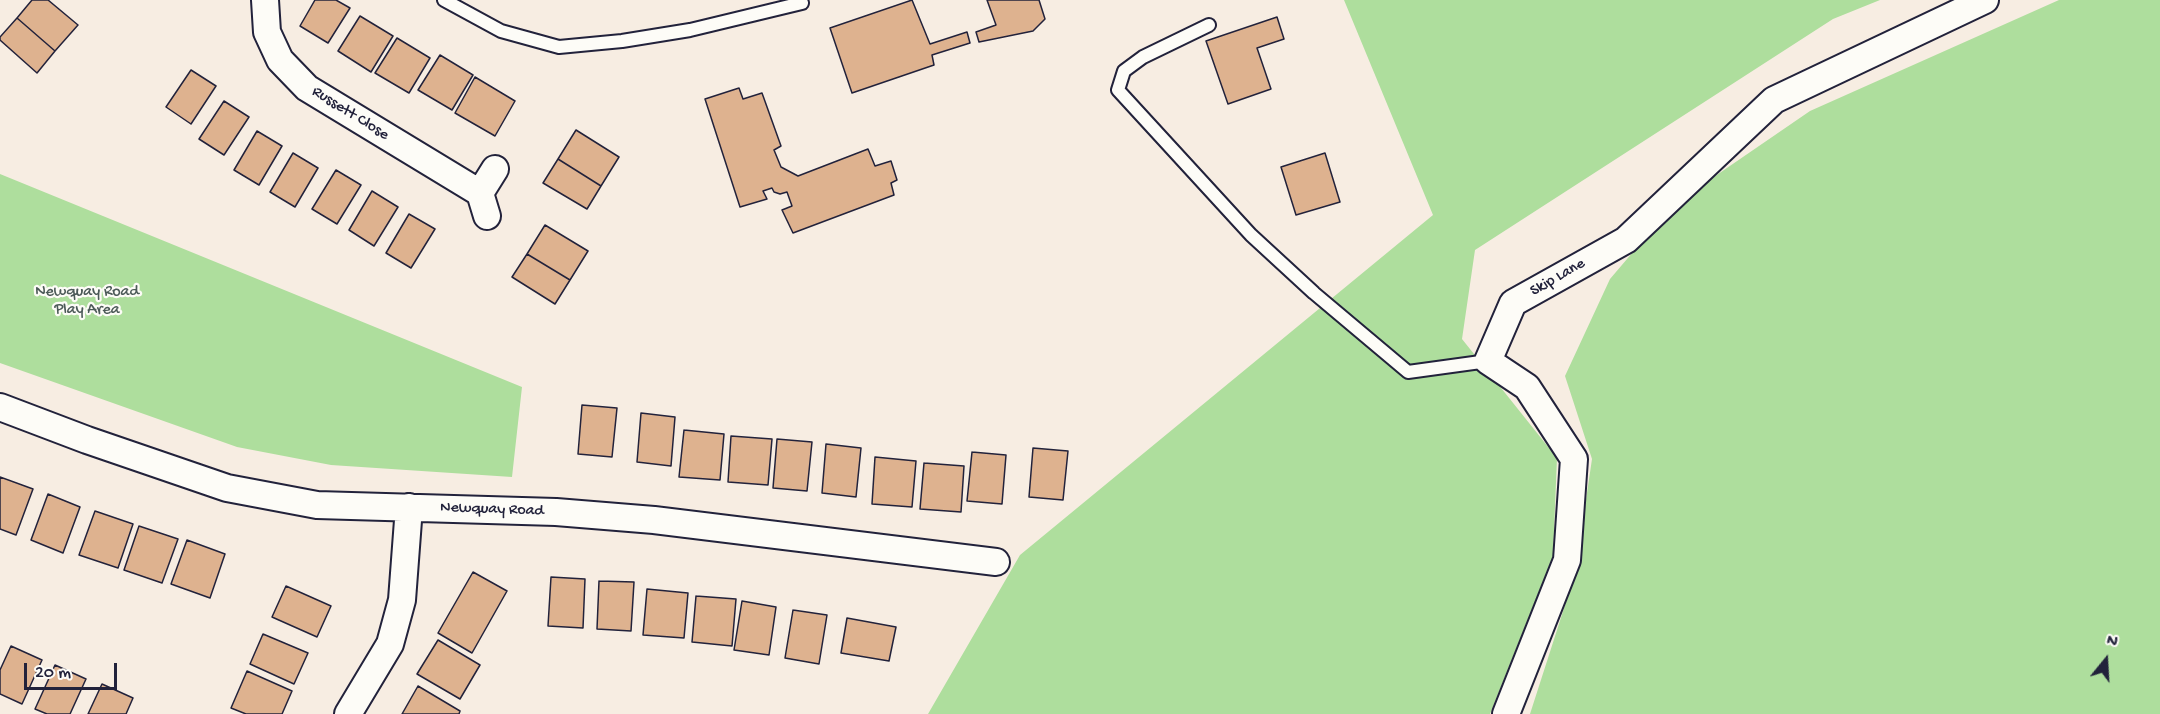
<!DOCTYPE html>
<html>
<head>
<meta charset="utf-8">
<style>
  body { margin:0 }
  #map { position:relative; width:2160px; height:714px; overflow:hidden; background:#f7ede2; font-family:"Gochi Hand",sans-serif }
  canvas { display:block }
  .north { position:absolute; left:2076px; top:630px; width:60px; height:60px; -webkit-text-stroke:4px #fdfcf7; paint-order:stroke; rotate:18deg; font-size:16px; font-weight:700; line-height:24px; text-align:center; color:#22223b }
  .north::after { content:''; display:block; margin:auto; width:21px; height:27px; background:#22223b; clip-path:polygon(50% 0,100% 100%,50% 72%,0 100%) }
  .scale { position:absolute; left:24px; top:663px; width:93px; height:27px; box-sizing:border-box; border:3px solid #22223b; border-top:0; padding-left:8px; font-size:18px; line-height:21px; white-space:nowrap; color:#22223b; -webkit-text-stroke:4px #fdfcf7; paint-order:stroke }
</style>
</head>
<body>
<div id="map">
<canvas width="2160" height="714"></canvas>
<div class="north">N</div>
<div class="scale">20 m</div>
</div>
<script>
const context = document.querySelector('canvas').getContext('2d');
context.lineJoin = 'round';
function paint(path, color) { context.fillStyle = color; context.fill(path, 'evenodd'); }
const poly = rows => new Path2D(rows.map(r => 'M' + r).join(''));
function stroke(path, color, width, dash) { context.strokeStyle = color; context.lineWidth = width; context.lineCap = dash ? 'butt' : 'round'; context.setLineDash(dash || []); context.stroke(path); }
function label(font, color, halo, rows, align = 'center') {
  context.font = font + ' "Gochi Hand",sans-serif'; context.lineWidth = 4.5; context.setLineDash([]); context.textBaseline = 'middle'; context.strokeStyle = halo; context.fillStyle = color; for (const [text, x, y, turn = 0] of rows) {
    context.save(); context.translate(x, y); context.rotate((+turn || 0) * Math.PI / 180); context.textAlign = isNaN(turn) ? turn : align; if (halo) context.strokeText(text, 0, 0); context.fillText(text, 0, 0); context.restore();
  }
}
paint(poly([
  [1344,0,1880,0,1833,19,1475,250,1462,339,1557,458,1553,556,1490,714,928,714,1020,555,1433,215],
  [2059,0,2160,0,2160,714,1530,714,1575,574,1592,459,1565,376,1610,279,1673,205,1810,111],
  [0,174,522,387,512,477,331,465,237,447,0,363]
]), '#aede9d');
const building = poly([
  [32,0,48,0,78,25,55,51,17,18,32,0],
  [315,0,336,0,350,8,328,43,300,26,315,0],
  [912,0,930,44,967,32,970,43,932,55,934,65,852,93,830,28,912,0],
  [987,0,1039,0,1045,19,1033,31,979,42,976,32,996,25,987,0],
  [360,16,393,36,371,72,338,51,360,16],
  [1277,17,1284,39,1257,48,1271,89,1228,104,1206,41,1277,17],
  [17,18,55,51,37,73,0,40,0,37,17,18],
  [397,38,430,58,409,93,375,73,397,38],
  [440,55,473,75,452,110,418,90,440,55],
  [191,70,216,86,191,124,166,107,191,70],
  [475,77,515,101,495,136,455,113,475,77],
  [739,88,743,99,762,93,781,146,774,150,781,167,798,176,868,149,875,166,891,161,897,180,891,183,894,195,793,233,782,210,792,206,787,192,780,194,774,192,772,188,763,191,767,199,740,207,705,99,739,88],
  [224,101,249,117,224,155,199,139,224,101],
  [576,130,619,157,601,186,558,159,576,130],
  [257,131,282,146,259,185,234,170,257,131],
  [293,153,318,168,295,207,270,192,293,153],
  [1325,153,1340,202,1296,215,1281,167,1325,153],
  [558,159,601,186,587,209,543,183,558,159],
  [336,170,361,185,337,224,312,209,336,170],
  [372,191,398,207,374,246,349,230,372,191],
  [409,214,435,229,411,268,386,253,409,214],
  [545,225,588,251,570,280,527,254,545,225],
  [527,254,570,280,555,304,512,277,527,254],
  [582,405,617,408,612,457,578,454,582,405],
  [641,413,675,417,671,466,637,462,641,413],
  [684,430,724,434,720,480,679,477,684,430],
  [731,436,772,439,768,485,728,482,731,436],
  [777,439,812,442,807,491,773,488,777,439],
  [826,444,861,448,856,497,822,493,826,444],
  [1033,448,1068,451,1063,500,1029,497,1033,448],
  [972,452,1006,455,1002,504,967,501,972,452],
  [875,457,916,461,912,507,872,504,875,457],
  [924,463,964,466,961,512,920,509,924,463],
  [0,477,33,489,16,535,0,529,0,477],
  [48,494,80,507,63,553,31,540,48,494],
  [95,511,133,524,118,568,79,555,95,511],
  [139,526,178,539,162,583,124,570,139,526],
  [187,540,225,554,210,598,171,584,187,540],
  [473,572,507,591,472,653,438,633,473,572],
  [551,577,585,579,583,628,548,626,551,577],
  [599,581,634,582,631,631,597,629,599,581],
  [286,586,331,606,317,637,272,617,286,586],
  [647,589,688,593,684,638,643,635,647,589],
  [696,596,736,599,732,646,692,642,696,596],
  [742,601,776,607,769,655,734,650,742,601],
  [793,610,827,615,819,664,785,658,793,610],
  [847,618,896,627,889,661,841,653,847,618],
  [263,634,308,653,294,684,250,664,263,634],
  [438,640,480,665,460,699,417,674,438,640],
  [11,646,42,660,22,704,0,694,0,670,11,646],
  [55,665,86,679,70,714,47,714,35,709,55,665],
  [247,671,292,691,282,714,246,714,231,708,247,671],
  [102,684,133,698,126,714,88,714,102,684],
  [418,686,460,711,459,714,402,714,418,686]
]);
paint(building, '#deb28f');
stroke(building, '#22223b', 1.5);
const service = poly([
  [444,0,501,31,559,47,622,41,690,30,802,3],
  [1209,25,1143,57,1124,71,1118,90,1251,235,1314,293,1408,372,1488,361]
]);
const minor = poly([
  [265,0,267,32,280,60,307,88,480,193],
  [487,216,480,193,495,169],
  [0,407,87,440,227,488,317,505,556,512,654,520,996,562],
  [348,714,390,644,402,600,409,507],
  [1506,714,1567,560,1574,459,1527,387,1488,361,1513,303,1626,240,1774,100,1985,0]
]);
stroke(service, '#22223b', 16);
stroke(minor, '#22223b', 30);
stroke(service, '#fdfcf7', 12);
stroke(minor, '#fdfcf7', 26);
label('16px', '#22223b', '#fdfcf7', [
  ["Russett Close",350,114,32],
  ["Skip Lane",1558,278,-30],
  ["Newquay Road",492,510,2]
]);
label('16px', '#4c5a58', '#fdfcf7', [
  ["Newquay Road",87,293],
  ["Play Area",87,311]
]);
</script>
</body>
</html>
